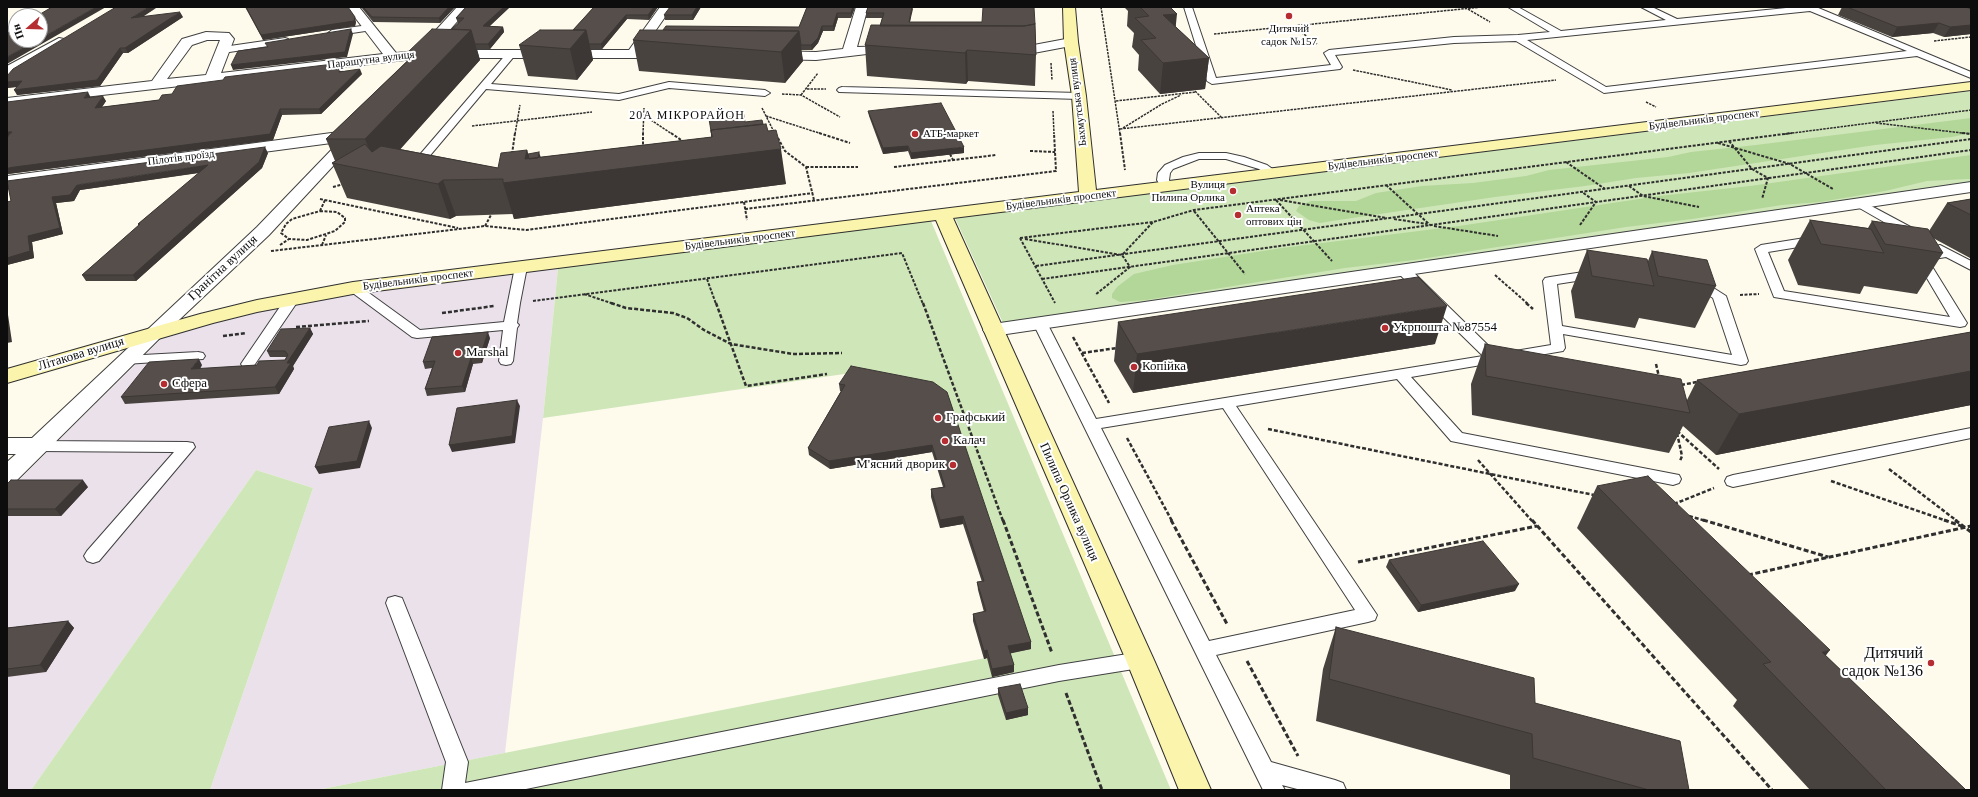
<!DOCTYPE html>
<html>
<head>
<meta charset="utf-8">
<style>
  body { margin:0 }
  #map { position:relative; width:1978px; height:797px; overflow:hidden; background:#fefbed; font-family:"Times New Roman",serif }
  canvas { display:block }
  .frame { position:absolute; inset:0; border:8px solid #0d0d0d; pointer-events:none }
  .north { position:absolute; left:8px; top:8px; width:40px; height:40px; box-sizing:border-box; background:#fff; border:1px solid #9e9e9e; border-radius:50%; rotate:250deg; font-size:11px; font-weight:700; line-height:16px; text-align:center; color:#0d0d0d }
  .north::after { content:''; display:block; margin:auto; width:14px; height:18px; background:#b52d30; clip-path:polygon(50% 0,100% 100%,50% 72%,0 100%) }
</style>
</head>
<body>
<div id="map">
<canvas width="1978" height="797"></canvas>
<div class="frame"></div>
<div class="north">Пн</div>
</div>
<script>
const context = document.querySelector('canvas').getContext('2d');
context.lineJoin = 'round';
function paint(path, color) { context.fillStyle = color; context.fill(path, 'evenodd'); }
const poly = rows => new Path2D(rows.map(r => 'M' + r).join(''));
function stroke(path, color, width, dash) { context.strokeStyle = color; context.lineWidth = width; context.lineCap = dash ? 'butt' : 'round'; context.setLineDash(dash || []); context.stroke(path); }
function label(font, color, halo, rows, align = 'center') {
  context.font = font + ' "Times New Roman",serif'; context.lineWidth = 4; context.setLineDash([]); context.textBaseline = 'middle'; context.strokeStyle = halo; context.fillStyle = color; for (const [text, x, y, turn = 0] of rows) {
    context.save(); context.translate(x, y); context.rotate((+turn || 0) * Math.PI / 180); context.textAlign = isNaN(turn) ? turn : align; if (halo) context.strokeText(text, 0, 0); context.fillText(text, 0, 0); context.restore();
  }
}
paint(poly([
  [558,268,543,418,505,753,317,790,210,790,313,488,256,470,31,790,7,790,7,492,165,335,257,312,352,294]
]), '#eae1eb');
paint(poly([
  [1971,91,1971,182,1003,323,955,218],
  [931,221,1171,790,317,790,1031,649,971,473,851,373,543,418,558,268],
  [256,470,313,488,210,790,31,790]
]), '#cfe6b9');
paint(poly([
  [1971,118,1971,133,1952,137,1875,145,1689,173,1636,178,1585,186,1495,197,1332,221,1320,223,1309,220,1296,211,1299,206,1311,201,1356,201,1376,193,1422,186,1473,183,1526,176,1549,170,1668,157,1691,152,1756,145],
  [1971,155,1971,179,1967,179,1927,181,1885,191,1820,202,1782,205,1692,219,1626,227,1414,260,1345,268,1146,300,1120,302,1112,298,1112,294,1117,287,1134,274,1173,265,1282,248,1459,226,1659,196,1750,186]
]), '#b3d699');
const lane = poly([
  [1184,7,1192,7,1216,78,1331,65,1324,53,1329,50,1454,37,1518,35,1550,32,1508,7,1518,7,1561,31,1666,20,1641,7,1652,7,1677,19,1796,7,1816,7,1971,72,1971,78,1917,56,1604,93,1516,41,1454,43,1335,55,1342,67,1340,69,1212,84,1207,81,1184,7],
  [1810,11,1907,51,1606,87,1527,40,1810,11],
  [369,25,372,26,372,30,332,36,328,33,332,30,369,25],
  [285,38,288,39,288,43,223,53,218,50,223,47,285,38],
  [511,51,516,54,491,84,619,94,669,82,765,90,770,93,765,96,669,88,619,100,486,89,422,165,425,168,423,170,411,169,409,167,411,165,508,52,511,51],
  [842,87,1079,93,1084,96,1079,99,839,92,837,90,839,88,842,87],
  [1199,153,1226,153,1244,157,1267,165,1278,173,1272,176,1268,175,1259,169,1226,159,1199,159,1173,169,1170,173,1169,180,1172,187,1170,189,1162,189,1157,180,1158,173,1165,165,1183,157,1199,153],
  [1860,200,1918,231,1920,234,1918,237,1910,237,1856,206,1854,204,1856,202,1860,200],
  [1811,237,1820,239,1822,242,1816,246,1811,245,1768,252,1784,291,1950,317,1915,258,1919,254,1935,251,1934,249,1936,246,1940,245,1971,261,1971,270,1946,257,1928,260,1967,323,1965,326,1960,327,1774,297,1755,249,1761,245,1811,237],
  [521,263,527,267,520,303,517,323,519,325,517,328,513,361,511,364,506,365,501,364,499,361,503,330,417,338,412,337,346,288,348,285,353,284,358,285,420,330,504,322,515,267,521,263],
  [1403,266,1408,267,1497,354,1551,345,1543,281,1545,278,1550,277,1597,270,1603,274,1602,277,1557,284,1562,326,1732,355,1713,298,1689,283,1691,280,1701,280,1726,296,1748,361,1746,364,1741,365,1563,334,1565,348,1563,351,1411,377,1462,433,1679,475,1681,479,1679,483,1673,485,1451,441,1397,379,1236,406,1377,615,1375,620,1368,622,1216,655,1271,762,1335,780,1343,783,1346,790,1301,790,1282,785,1285,790,1263,790,1033,323,1035,320,1040,319,1045,320,1047,323,1096,419,1483,356,1398,273,1397,270,1403,266],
  [1223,408,1355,610,1209,641,1101,428,1223,408],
  [293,294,298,295,300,298,253,367,243,367,241,364,243,361,288,295,293,294],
  [198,352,203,353,205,356,203,359,125,364,120,363,118,360,120,357,125,356,198,352],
  [1971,428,1971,438,1733,487,1727,485,1725,481,1727,477,1733,475,1971,428],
  [38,441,187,442,193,443,195,447,99,561,93,563,87,561,84,556,87,551,174,452,38,451,32,450,30,446,32,442,38,441],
  [395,596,402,598,404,603,468,762,465,783,1059,665,1140,652,1147,654,1150,660,1147,666,1140,668,1059,681,521,790,442,790,446,762,386,603,388,598,395,596]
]);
const street = poly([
  [347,7,359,7,396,53,417,51,457,7,470,7,432,50,629,50,660,7,672,7,642,50,665,50,670,51,672,54,670,57,665,58,422,58,7,106,7,98,152,81,182,39,206,32,229,33,234,39,221,73,383,54,347,7],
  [207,40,220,40,206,75,167,79,192,45,207,40],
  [856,7,868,7,857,47,895,46,900,47,902,50,900,53,867,54,816,60,771,59,766,58,764,55,766,52,771,51,816,52,843,49,856,7],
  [59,38,64,39,66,42,64,45,7,76,7,66,59,38],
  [1071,38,1076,39,1078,42,1076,45,1023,55,1007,55,1002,54,1000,51,1002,48,1007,47,1023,47,1071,38],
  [354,130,359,132,362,135,359,138,269,235,162,336,15,482,7,484,7,462,16,454,7,454,7,438,32,438,257,227,339,142,7,186,7,176,354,130],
  [1971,182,1971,192,993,336,986,334,983,330,986,326,993,324,1971,182]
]);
const secondary = poly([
  [1063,7,1075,7,1078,42,1086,96,1096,190,1971,82,1971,90,953,218,1154,660,1211,790,1179,790,1126,660,936,220,353,294,257,312,213,323,7,383,7,369,200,314,257,300,353,282,1079,192,1072,96,1064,42,1063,7]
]);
stroke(lane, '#404040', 2);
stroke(street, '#404040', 2);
stroke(secondary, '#2f2f2f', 2);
stroke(poly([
  [1101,7,1120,134],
  [1267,7,1272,7],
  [1468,9,1490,22],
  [1293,26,1317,44],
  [1214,34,1482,7],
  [1934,41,1971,37],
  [1051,63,1052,80],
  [1353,70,1452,90],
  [807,89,826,89],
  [1195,91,1222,118],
  [782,94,801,95,840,117],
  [801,95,818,73],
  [1116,101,1196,92],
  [1646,102,1656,107],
  [762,108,774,132],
  [1053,111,1054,134],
  [645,116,672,134],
  [766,116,822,134],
  [1876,123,1971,134],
  [472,126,592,112],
  [1123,128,1162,104,1181,95],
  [1120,129,1556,80],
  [515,134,520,105],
  [643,134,644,108],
  [1785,134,1971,110]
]), '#2f2f2f', 1.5, [2.5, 1]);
stroke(poly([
  [671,133,684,142],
  [819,133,850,143],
  [1120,133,1125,170],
  [1962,133,1971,134],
  [778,138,785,151,806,167,814,200],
  [1729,141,1752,169,1768,178,1762,199],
  [1718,143,1790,164,1833,189],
  [643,149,643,133],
  [1030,151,1055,152],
  [512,154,515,133],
  [950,154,953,160],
  [1566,162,1605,189],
  [806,167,858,167],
  [894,167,996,155],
  [1386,185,1430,225],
  [1629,186,1643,196,1699,207],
  [333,187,344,184],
  [320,199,458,228],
  [1276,200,1332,261],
  [1280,200,1387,218],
  [744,202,747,220],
  [745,209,1056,171,1054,133],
  [320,211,337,212,345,218,345,222,335,231,307,240,289,239,281,233,286,224,292,219,320,211],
  [320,211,325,200],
  [1194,211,1245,274],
  [1394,219,1427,224],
  [1580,225,1596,202,1582,192],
  [485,226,491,215],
  [1434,226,1498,236],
  [1020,238,1153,222,1194,210,1792,133],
  [1020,238,1055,303],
  [1025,239,1122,255,1130,267,1095,295],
  [280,245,289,239],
  [322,245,326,235],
  [271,251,485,226,526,230,813,193],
  [1123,254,1153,222],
  [1036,266,1971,139],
  [1495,275,1528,304],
  [707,279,716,304],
  [1042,279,1971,150],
  [584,294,614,304],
  [1740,295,1759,294],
  [533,301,902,253,923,304]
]), '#2f2f2f', 2, [3, 1.5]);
stroke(poly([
  [611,303,626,308,673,313,687,318,704,330,731,344,793,354,842,353],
  [716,303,746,386,827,374],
  [923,303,1003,521],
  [1526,303,1533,309],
  [442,313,494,306],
  [296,327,369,321],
  [223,336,246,333],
  [1073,337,1109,403],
  [1082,353,1117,348],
  [1656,364,1659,377],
  [1681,385,1697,382],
  [1268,429,1594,495],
  [1677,431,1719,469],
  [1677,433,1682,456,1680,461],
  [1127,438,1172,521],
  [1478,460,1532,521],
  [1889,469,1957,521],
  [1831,481,1947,521],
  [1674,504,1714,488],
  [1689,516,1706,521]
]), '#2f2f2f', 2.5, [4, 2]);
stroke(poly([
  [1003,520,1052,653],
  [1171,520,1227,624],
  [1532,520,1772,790],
  [1703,520,1828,557],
  [1944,520,1964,527],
  [1955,520,1971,532],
  [1358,562,1537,526],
  [1748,575,1971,526],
  [1247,661,1298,756],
  [1066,693,1102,790]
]), '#2f2f2f', 3, [5, 2.5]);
paint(lane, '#fff');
paint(street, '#fff');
paint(secondary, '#faf4ac');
paint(poly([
  [245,7,356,22,355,26,263,40],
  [361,7,455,7,440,23,373,22],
  [466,7,510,7,490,26,503,27,504,32,490,49,477,49,480,60,400,149,498,168,527,150,528,154,541,157,712,137,745,122,763,124,768,131,786,184,514,219,513,214,456,216,450,219,347,198,332,163,335,161,326,139,409,59,407,53,452,29,458,23,456,18],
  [594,7,658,7,649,20,627,19,602,49,591,49,593,60,577,80,528,76,519,45,573,30],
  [701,7,693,20,665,20,664,15],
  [807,7,855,7,851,18,838,18,834,31,823,31,818,43,812,50,801,50,803,61,785,83,639,71,633,40,799,27],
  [868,7,912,7,910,22,1035,24,1036,55,1035,86,968,81,966,84,867,76,865,45,880,26,882,18,866,18,866,13],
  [1124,7,1170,7,1176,27,1209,58,1205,89,1160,94,1138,70,1139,55,1132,47,1134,33,1127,26,1128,11],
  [1842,7,1971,7,1971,34,1944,37,1933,33,1892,37,1838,15],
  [156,8,144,16,183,17,128,53,123,53,100,86,17,95,16,87,7,88,7,76],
  [344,68,343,71,362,74,321,114,282,115,273,140,8,174,90,97,106,101,102,107,159,100],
  [868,111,964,153,911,159,908,151,883,154,869,116],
  [268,153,262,168,136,281,86,281,82,275,138,226,138,224,199,173,80,190,74,201,56,203,63,234,32,242,34,258,7,265,7,202],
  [1971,199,1971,258,1970,258,1933,238,1943,253,1917,294,1864,286,1860,294,1798,285,1788,260,1810,220,1868,228,1872,221,1929,231,1947,203],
  [1587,250,1648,261,1652,251,1716,286,1695,328,1639,318,1635,328,1575,318,1571,291],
  [1118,322,1435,344,1133,393,1114,361],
  [310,328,313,334,293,366,294,369,279,394,125,404,121,397,202,365,200,369,257,365,285,360,286,357,270,357,267,351],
  [1971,332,1971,405,1716,455,1683,426,1669,453,1472,415,1471,384,1485,344,1687,400,1697,380],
  [490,338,482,363,473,364,465,392,427,396,425,389,432,368,425,369,423,362],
  [933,382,1031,642,1031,649,1010,653,1014,665,1014,672,992,677,987,658,984,659,973,621,973,614,984,612,978,590,977,582,982,582,963,524,940,528,931,497,931,489,943,487,932,452,830,469,809,455,808,448,841,391,840,391,839,384],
  [7,484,88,487,61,516,7,516],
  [1597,486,1826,656,1966,790,1810,790,1733,706,1737,700,1577,528],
  [1389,560,1515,591,1418,612,1386,567],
  [68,621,74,628,46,672,7,677,7,628],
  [1336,627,1535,703,1689,790,1510,790,1510,775,1316,721,1323,669],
  [998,688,1028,715,1006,720,998,695]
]), '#494340');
paint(poly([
  [96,7,106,7,7,64,7,57,38,40,40,40,40,39],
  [149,7,156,7,156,8,134,22,131,18],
  [449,7,455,7,440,23,439,18],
  [504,7,510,7,484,31,483,26],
  [654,7,658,7,649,20,648,15],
  [697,7,701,7,693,20,692,15],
  [853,7,855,7,851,18,851,13],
  [912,7,913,9,909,26,909,22],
  [1155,7,1177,14,1174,43],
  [1823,7,1835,7,1822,8],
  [180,12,183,17,128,53,125,48],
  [837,13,838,18,834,31,833,26],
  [626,15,627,19,602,49,601,44],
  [355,17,356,22,355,26,263,40,261,35],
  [1939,23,1933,33,1892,37,1897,27],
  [1971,25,1971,34,1944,37,1950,27],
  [822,26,823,31,818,43,812,50,811,45],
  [503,27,504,32,490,49,488,44],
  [351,29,353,34,347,57,233,70,231,65],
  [471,30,480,60,380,172,378,172,365,139],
  [586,30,593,60,577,80,570,49],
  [799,31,803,61,785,83,781,52],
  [120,48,123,53,100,86,17,95,14,90],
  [967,50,968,81,966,84,965,53],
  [1209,58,1205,89,1160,94,1163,63],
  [342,63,344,68,341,77,339,72],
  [360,69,362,74,321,114,319,109],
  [22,81,25,86,7,88,7,82],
  [88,92,91,98,84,98],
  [103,96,106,101,98,113,95,108],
  [280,109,282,115,273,140,8,174,7,173,7,168],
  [7,132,12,132,7,138],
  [908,146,908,151,883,154,883,148],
  [265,147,268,153,262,168,136,281,133,275],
  [964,147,964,153,911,159,911,153],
  [781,149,786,184,514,219,503,183,525,159,527,150,533,170,539,152,541,158],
  [208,165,211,171,80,190,74,201,56,203,63,234,32,242,34,258,7,265,7,258,52,197,77,185],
  [443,180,456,216,450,219,438,184],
  [1447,306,1435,344,1133,393,1137,354],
  [7,308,12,342,7,343],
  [310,328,313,334,293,366,294,369,279,394,275,387,287,363],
  [488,332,490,338,482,363,480,357],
  [471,358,473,364,465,392,462,386],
  [199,359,202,365,195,376,191,369],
  [1971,371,1971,405,1716,455,1739,414],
  [517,400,520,406,515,443,452,452,449,445],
  [369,421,372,428,360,468,319,474,315,467],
  [932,445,932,452,830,469,829,461],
  [83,480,88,487,61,516,55,509],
  [963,516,963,524,940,528,940,520],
  [1519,584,1515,591,1418,612,1421,605],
  [68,621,74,628,46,672,40,665],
  [1031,642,1031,649,1008,654,1008,646],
  [987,650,987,658,984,659,984,651],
  [1830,650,1798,692,1822,652],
  [1014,665,1014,672,992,677,992,669],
  [1028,708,1028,715,1006,720,1006,713]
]), '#3c3734');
const building = poly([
  [52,7,96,7,40,39,40,16,37,16,52,7],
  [116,7,149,7,131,18,180,12,125,48,120,48,97,80,14,90,22,81,7,82,7,76,13,69,116,7],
  [246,7,348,7,355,17,354,21,261,35,246,7],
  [363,7,449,7,439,18,372,17,363,7],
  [466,7,504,7,483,26,503,27,488,44,475,44,471,30,452,29,464,18,456,18,466,7],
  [594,7,654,7,648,15,626,15,601,44,589,44,586,30,573,30,594,7],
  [670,7,697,7,692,15,664,15,670,7],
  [807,7,853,7,851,13,837,13,833,26,822,26,818,38,811,45,801,45,799,31,663,30,666,26,799,27,807,7],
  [868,7,912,7,909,22,982,22,983,7,1034,7,1035,24,1024,26,880,26,884,13,866,13,868,7],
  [1140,7,1170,7,1177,14,1163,15,1209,58,1163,63,1141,40,1156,38,1135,18,1149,16,1140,7],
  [1847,7,1966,7,1971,9,1971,25,1950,27,1939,23,1897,27,1847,7],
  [1035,24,1036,55,967,50,965,53,865,45,871,25,1024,26,1035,24],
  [16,28,16,40,38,40,7,57,7,33,16,28],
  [351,29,345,52,231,65,238,51,268,47,265,43,351,29],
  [432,29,471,30,365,139,326,139,416,53,407,53,432,29],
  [540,30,586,30,570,49,519,45,540,30],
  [640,30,799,31,781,52,633,40,640,30],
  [342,63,339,72,360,69,319,109,280,109,270,134,7,168,7,138,12,132,7,132,7,102,88,92,84,98,103,96,95,108,159,100,162,95,172,94,177,86,223,80,225,77,342,63],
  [941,103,964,147,911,153,908,146,883,148,868,111,941,103],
  [744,115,745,122,762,120,763,124,711,130,712,137,709,119,744,115],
  [766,124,768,131,776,130,781,149,503,183,503,179,443,180,438,184,332,163,365,144,372,152,381,146,498,168,501,153,527,150,525,159,712,137,711,130,766,124],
  [265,147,259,162,133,275,82,275,140,224,138,224,208,165,77,185,70,195,52,197,60,228,28,236,30,251,7,258,7,202,11,201,7,181,265,147],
  [539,152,538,158,529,159,528,154,539,152],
  [1971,199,1971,215,1947,203,1971,199],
  [1810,220,1871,229,1884,253,1821,244,1810,220],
  [1872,221,1928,229,1943,253,1885,244,1872,221],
  [1587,250,1647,259,1654,286,1592,276,1587,250],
  [1652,251,1707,260,1716,286,1658,276,1652,251],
  [1418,277,1447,306,1137,354,1118,322,1418,277],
  [310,328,287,363,291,363,275,387,121,397,149,362,199,359,191,369,257,365,259,361,285,360,288,355,285,351,267,351,281,329,310,328],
  [488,332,480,357,471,358,462,386,425,389,435,361,423,362,432,337,488,332],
  [1971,332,1971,371,1739,414,1697,380,1971,332],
  [1485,344,1681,379,1690,413,1486,376,1485,344],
  [851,366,933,382,947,392,1031,642,1008,646,1014,665,992,669,987,650,984,651,973,614,986,611,977,582,984,581,963,516,940,520,931,489,945,487,932,445,829,461,808,448,845,385,839,384,851,366],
  [517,400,512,436,449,445,457,408,517,400],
  [369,421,357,461,315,467,329,427,369,421],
  [1648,476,1830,650,1822,652,1966,790,1886,790,1763,664,1771,662,1597,486,1648,476],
  [11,480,83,480,55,509,7,509,7,484,11,480],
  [1483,541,1519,584,1421,605,1389,560,1483,541],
  [68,621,40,665,7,669,7,628,68,621],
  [1336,627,1534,678,1535,703,1680,741,1689,790,1649,790,1533,758,1532,734,1329,679,1336,627],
  [1020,684,1028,708,1006,713,998,688,1020,684]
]);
paint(building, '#554e4a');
stroke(building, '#3c3734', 1);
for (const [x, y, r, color] of [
  [1289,16,4,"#b52d30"],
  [915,134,4,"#b52d30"],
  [1233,191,4,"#b52d30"],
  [1238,215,4,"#b52d30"],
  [1385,328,4,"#b52d30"],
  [458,353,4,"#b52d30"],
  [1134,367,4,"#b52d30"],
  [164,384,4,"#b52d30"],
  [938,418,4,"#b52d30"],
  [945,441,4,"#b52d30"],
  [953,465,4,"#b52d30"],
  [1931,663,4,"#b52d30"]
]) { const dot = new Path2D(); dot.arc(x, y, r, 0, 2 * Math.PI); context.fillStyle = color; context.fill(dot); stroke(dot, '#fff', 1.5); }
label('11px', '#0d0d0d', '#fff', [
  ["Дитячий",1289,29,"center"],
  ["садок №157",1289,42,"center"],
  ["АТБ-маркет",923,134],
  ["Вулиця",1225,185,"right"],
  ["Пилипа Орлика",1225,198,"right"],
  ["Аптека",1246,209],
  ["оптових цін",1246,222]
], 'left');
label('11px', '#0d0d0d', '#fff', [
  ["Парашутна вулиця",371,60,-7],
  ["Бахмутська вулиця",1078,102,-97],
  ["Будівельників проспект",1704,120,-7],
  ["Пілотів проїзд",181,158,-7],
  ["Будівельників проспект",1383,160,-7],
  ["Будівельників проспект",1061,200,-7],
  ["Будівельників проспект",740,240,-7],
  ["Будівельників проспект",418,280,-7]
]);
context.letterSpacing = '1px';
label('12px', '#0d0d0d', '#fff', [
  ["20А МІКРОРАЙОН",687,116]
]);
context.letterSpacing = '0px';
label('13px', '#0d0d0d', '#fff', [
  ["Гранітна вулиця",223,268,-43],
  ["Літакова вулиця",81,354,-17],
  ["Пилипа Орлика вулиця",1069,502,66]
]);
label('13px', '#0d0d0d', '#fff', [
  ["Укрпошта №87554",1393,328],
  ["Marshal",466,353],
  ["Копійка",1142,367],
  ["Сфера",172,384],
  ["Графський",946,418],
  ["Калач",953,441],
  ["М'ясний дворик",945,465,"right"]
], 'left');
label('16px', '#0d0d0d', '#fff', [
  ["Дитячий",1923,654],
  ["садок №136",1923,672]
], 'right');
</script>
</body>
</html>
